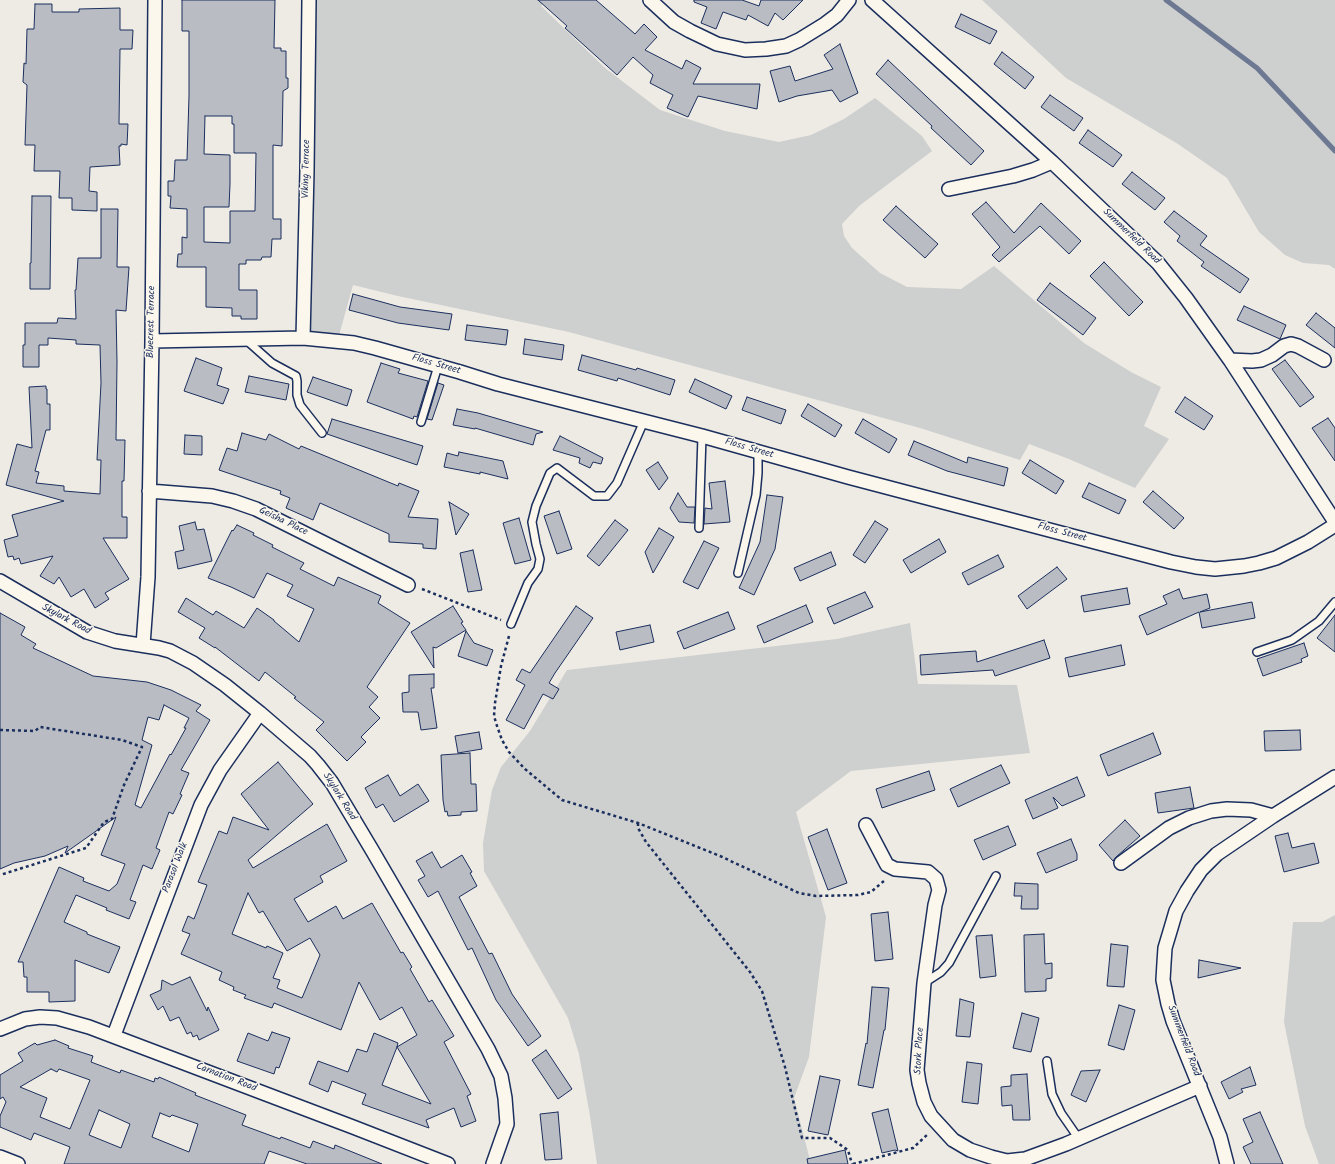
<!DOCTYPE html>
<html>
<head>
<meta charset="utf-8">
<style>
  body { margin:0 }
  canvas { display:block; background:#eeebe4 }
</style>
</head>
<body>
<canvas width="1335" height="1164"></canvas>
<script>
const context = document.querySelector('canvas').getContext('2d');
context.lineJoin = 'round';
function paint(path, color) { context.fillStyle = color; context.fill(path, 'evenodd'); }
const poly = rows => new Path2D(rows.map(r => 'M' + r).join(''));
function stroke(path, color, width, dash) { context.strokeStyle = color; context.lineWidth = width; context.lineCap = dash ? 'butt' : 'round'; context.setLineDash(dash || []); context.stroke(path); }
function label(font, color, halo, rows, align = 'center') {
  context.font = font + ' Kalam,sans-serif'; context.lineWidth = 3; context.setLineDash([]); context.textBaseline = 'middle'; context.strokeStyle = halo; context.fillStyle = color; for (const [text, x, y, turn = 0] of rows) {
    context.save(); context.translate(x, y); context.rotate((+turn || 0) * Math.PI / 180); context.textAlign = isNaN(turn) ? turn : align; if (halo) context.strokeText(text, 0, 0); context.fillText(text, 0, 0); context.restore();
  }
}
paint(poly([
  [311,0,547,0,541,6,605,68,660,110,725,131,779,142,811,135,844,119,875,98,922,136,932,151,859,206,842,224,844,236,852,248,880,273,907,287,961,289,994,266,1084,343,1131,372,1161,387,1144,426,1169,439,1135,488,1069,459,1029,444,1020,460,920,428,569,332,398,296,353,285,338,339,304,338],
  [982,0,1335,0,1335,269,1329,265,1303,263,1285,255,1259,232,1227,178,1178,144,1066,78],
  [910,623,918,684,1017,685,1030,753,851,771,796,812,826,917,809,1057,794,1098,811,1164,597,1164,590,1116,579,1054,568,1018,484,871,483,843,492,790,501,767,530,731,567,670,837,639],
  [1335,915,1335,1164,1319,1164,1305,1126,1284,1022,1293,922,1322,922]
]), '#cecfcf');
stroke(poly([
  [1166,0,1257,68,1335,151]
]), '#6d7892', 5);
const building = poly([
  [182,0,275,0,274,48,281,48,281,51,286,51,286,78,288,78,288,88,283,91,282,146,273,145,273,219,281,219,281,239,272,239,271,257,262,257,261,260,246,260,246,264,239,264,239,290,257,290,257,319,241,319,241,316,232,316,232,308,206,307,206,267,177,267,178,254,182,254,182,237,187,238,187,209,170,208,171,196,168,196,168,181,174,181,175,160,187,160,189,96,189,31,182,31,182,0],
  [205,116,232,116,232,124,234,124,234,153,256,153,255,211,230,211,230,243,204,242,204,207,229,207,230,184,230,155,204,154,205,116],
  [538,0,596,0,635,34,644,24,657,37,645,50,682,69,686,60,701,68,693,84,760,84,757,109,698,96,688,117,667,108,673,95,650,83,653,75,633,57,617,75,565,28,567,26,538,0],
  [694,0,742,0,759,6,761,0,803,0,783,20,775,13,768,26,748,15,746,20,723,12,716,29,701,23,707,7,694,2,694,0],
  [35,4,52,4,52,12,79,12,79,9,120,8,120,30,133,30,132,49,120,49,119,124,128,124,127,145,121,144,121,146,119,146,120,165,90,167,89,191,97,192,97,211,72,210,72,198,59,198,60,171,34,171,35,145,25,145,27,85,23,82,24,63,26,64,27,29,34,29,35,4],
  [961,14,997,31,990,44,955,27,961,14],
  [840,44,858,93,840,102,832,90,797,96,779,102,770,71,790,66,795,81,833,69,824,55,840,44],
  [1002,52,1034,77,1025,89,994,64,1002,52],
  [888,60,984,151,971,165,931,128,932,126,876,74,888,60],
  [1050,95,1083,118,1074,131,1041,107,1050,95],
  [1088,130,1122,155,1113,167,1079,143,1088,130],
  [1132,172,1165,198,1155,210,1122,184,1132,172],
  [32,196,51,196,50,289,30,289,30,263,31,263,32,196],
  [986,202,1014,233,1041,203,1081,241,1069,254,1040,226,999,262,992,255,1000,247,972,214,986,202],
  [896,206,938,244,925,258,883,220,896,206],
  [101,209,118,209,117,267,129,267,126,311,116,310,117,362,116,440,125,440,124,481,122,481,122,517,127,517,127,538,103,538,129,579,105,593,109,599,95,608,84,589,71,597,59,577,54,584,40,576,53,556,21,564,19,558,14,560,13,556,8,557,4,540,18,536,12,515,64,501,6,485,17,444,32,448,29,387,46,386,46,389,47,389,47,404,50,404,50,430,46,430,35,471,39,472,36,483,64,486,64,491,100,494,101,460,97,460,101,383,100,345,76,344,76,340,48,338,48,345,39,345,39,367,23,367,23,345,25,345,25,323,57,323,58,318,76,319,75,290,76,290,78,258,101,258,101,209],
  [1174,211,1207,236,1200,245,1249,279,1240,293,1201,266,1204,262,1177,241,1180,236,1164,222,1174,211],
  [1104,262,1143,302,1129,316,1090,276,1104,262],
  [1050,283,1096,318,1083,335,1037,300,1050,283],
  [353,294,400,307,452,314,449,330,398,323,349,310,353,294],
  [1244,306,1286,325,1280,339,1237,320,1244,306],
  [1316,313,1335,328,1335,348,1306,325,1316,313],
  [467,325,508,330,506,345,465,340,467,325],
  [525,339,564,345,562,360,523,354,525,339],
  [582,355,636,370,637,368,675,380,670,395,618,378,617,381,578,370,582,355],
  [196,358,222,368,217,385,229,389,223,404,184,391,196,358],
  [1285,360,1314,397,1300,407,1272,369,1285,360],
  [381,363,400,369,398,373,428,381,417,417,414,416,413,419,367,402,381,363],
  [249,376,289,384,286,400,245,392,249,376],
  [313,377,352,390,347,406,307,392,313,377],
  [695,379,732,396,726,409,689,392,695,379],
  [438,383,444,385,432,420,427,419,438,383],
  [747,397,786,410,781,424,742,410,747,397],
  [1185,397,1213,416,1204,430,1175,412,1185,397],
  [808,404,842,425,835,437,801,416,808,404],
  [457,409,478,413,543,432,536,434,533,445,475,428,475,429,453,425,457,409],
  [1328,418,1335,428,1335,461,1312,428,1328,418],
  [332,419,423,446,417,465,327,434,332,419],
  [863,419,897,439,889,453,855,433,863,419],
  [242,433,266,440,269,434,299,449,301,446,398,486,399,483,419,491,408,517,438,519,436,549,423,548,423,544,389,542,389,534,320,503,313,520,286,508,290,498,280,494,281,491,219,470,227,448,237,451,242,433],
  [185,435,202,436,202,455,184,454,185,435],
  [560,436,603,458,601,464,593,462,590,468,579,463,580,458,553,450,560,436],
  [914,441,967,463,968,457,1008,468,1004,486,947,471,908,455,914,441],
  [459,452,503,461,508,479,480,472,480,474,444,467,447,453,458,456,459,452],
  [1030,460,1064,481,1056,494,1022,473,1030,460],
  [658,462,668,478,659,490,646,470,658,462],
  [725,481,730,522,704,524,705,508,712,509,709,483,725,481],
  [1089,483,1126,500,1119,514,1082,497,1089,483],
  [1153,491,1184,518,1174,529,1143,502,1153,491],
  [678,493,687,507,695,507,694,523,679,522,670,508,678,493],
  [767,495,783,497,775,549,754,595,739,588,760,542,767,495],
  [449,502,469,514,456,535,449,502],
  [559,511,572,549,557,554,544,516,559,511],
  [519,518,531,560,515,564,503,523,519,518],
  [615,520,628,530,599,566,587,556,615,520],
  [875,521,888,529,865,563,853,555,875,521],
  [195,522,197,530,204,529,212,561,178,569,175,552,184,550,179,526,195,522],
  [237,525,254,533,253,535,273,545,272,547,304,563,300,569,334,586,338,577,381,596,378,603,410,623,367,687,378,697,369,707,380,718,361,737,366,742,347,761,316,730,324,722,294,698,296,697,265,672,259,681,215,647,215,648,199,638,205,628,178,612,186,598,213,615,216,611,244,628,257,608,274,620,274,621,299,642,314,609,287,596,293,585,267,573,254,598,231,587,208,578,232,530,233,531,237,525],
  [659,528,674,537,653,573,645,552,659,528],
  [939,539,946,552,911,573,903,560,939,539],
  [704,541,719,548,698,589,683,582,704,541],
  [473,550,482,590,468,592,460,553,473,550],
  [831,552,836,565,800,581,794,568,831,552],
  [998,555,1004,567,968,585,962,573,998,555],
  [1057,567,1067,579,1027,609,1018,596,1057,567],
  [1127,588,1130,604,1084,612,1081,596,1127,588],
  [1179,589,1183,599,1207,594,1210,608,1200,612,1252,602,1255,618,1202,628,1199,612,1147,635,1139,616,1167,604,1163,596,1179,589],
  [865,592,873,607,834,624,827,608,865,592],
  [806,605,813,622,764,643,757,626,806,605],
  [453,606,463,622,461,623,466,630,436,648,433,647,434,668,411,632,453,606],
  [576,606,593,618,555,673,549,683,559,689,553,699,543,694,524,729,506,720,525,685,516,680,522,669,530,673,576,606],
  [728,612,735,629,684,649,677,632,728,612],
  [0,613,25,627,21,635,36,644,33,648,93,676,147,682,171,690,201,705,196,711,210,720,181,770,189,773,180,794,182,795,173,814,169,812,156,848,160,850,152,869,143,865,130,900,136,902,129,919,106,910,107,908,76,895,64,922,87,932,87,934,120,947,109,973,75,960,75,1001,49,1002,49,992,27,992,27,977,24,977,23,962,18,962,59,867,84,878,83,881,109,891,117,884,125,864,101,855,116,817,65,853,68,846,45,856,14,863,0,869,0,613],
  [164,705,189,718,184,728,186,728,171,755,170,754,141,808,135,805,152,745,142,740,148,717,159,720,164,705],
  [1335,615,1335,652,1317,638,1335,615],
  [650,625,654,642,620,650,616,632,650,625],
  [466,631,474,643,493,650,487,666,458,656,466,631],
  [1044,640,1050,658,995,676,993,670,921,675,920,655,976,651,977,662,1044,640],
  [1304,643,1308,656,1301,659,1302,662,1263,676,1257,659,1304,643],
  [1121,645,1125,665,1069,677,1065,658,1121,645],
  [434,674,434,688,431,688,437,728,421,730,418,712,403,712,402,693,409,692,409,675,434,674],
  [1300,730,1301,750,1265,751,1264,731,1300,730],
  [479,732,482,749,458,753,455,736,479,732],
  [1153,733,1161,754,1108,776,1100,755,1153,733],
  [470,753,471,784,476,784,477,811,461,812,461,815,448,816,447,811,445,812,443,800,441,755,470,753],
  [278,762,313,804,248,860,253,868,327,824,347,861,320,876,323,882,294,899,308,922,336,906,343,919,372,903,401,953,403,952,412,967,410,969,429,1002,432,1000,454,1036,444,1042,471,1094,467,1096,476,1121,461,1127,454,1108,426,1120,429,1128,362,1104,366,1094,332,1081,328,1092,309,1084,318,1061,348,1072,357,1049,367,1052,374,1033,398,1043,397,1047,417,1035,402,1007,380,1020,359,982,341,1030,274,1003,272,1008,244,998,246,995,233,990,234,987,219,980,222,972,181,954,190,934,182,931,188,916,194,919,207,885,198,882,219,831,227,834,233,817,269,830,241,794,278,762],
  [248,893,259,913,263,911,287,951,310,938,320,955,302,998,277,988,280,980,273,978,283,953,267,946,266,948,232,934,248,893],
  [397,1047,431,1104,382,1085,397,1047],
  [1001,765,1010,783,958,807,950,789,1001,765],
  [929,771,935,790,882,808,876,789,929,771],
  [388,775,400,796,418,784,429,801,394,822,383,804,376,808,365,788,388,775],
  [1077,777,1085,796,1062,806,1053,797,1058,808,1033,819,1025,800,1077,777],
  [1190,787,1194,808,1158,813,1155,793,1190,787],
  [1125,820,1140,836,1116,857,1113,861,1099,845,1125,820],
  [1008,826,1016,845,983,860,974,840,1008,826],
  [827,829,847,883,828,890,808,837,827,829],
  [1288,833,1292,848,1314,843,1319,863,1284,872,1275,836,1288,833],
  [1071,839,1077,854,1077,860,1046,873,1037,853,1071,839],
  [432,852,441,868,462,855,472,872,470,873,477,886,459,897,489,954,492,953,512,994,541,1036,528,1046,496,1000,472,948,468,950,438,891,428,897,418,880,425,876,416,861,432,852],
  [1015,883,1038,884,1038,909,1021,909,1022,896,1014,896,1015,883],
  [888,912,893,959,875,961,871,914,888,912],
  [1044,934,1045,964,1052,963,1052,978,1046,979,1046,991,1025,992,1024,935,1044,934],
  [992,935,996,976,980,978,976,936,992,935],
  [1111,944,1128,946,1124,987,1107,986,1111,944],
  [1199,960,1241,968,1198,978,1199,960],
  [190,977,207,1011,208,1007,219,1030,199,1040,197,1035,193,1037,191,1032,187,1034,179,1017,170,1021,163,1006,158,1010,150,995,161,990,162,980,172,985,190,977],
  [872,987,889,988,885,1030,884,1030,873,1088,858,1085,866,1043,867,1044,872,987],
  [960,999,974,1003,970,1037,956,1036,960,999],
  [1119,1005,1135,1010,1124,1050,1108,1045,1119,1005],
  [1022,1013,1039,1018,1031,1052,1013,1048,1022,1013],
  [272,1032,290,1038,279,1068,276,1067,274,1074,237,1061,248,1033,268,1041,272,1032],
  [55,1040,69,1046,68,1048,93,1056,91,1062,120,1073,121,1070,154,1082,155,1078,158,1079,159,1077,196,1093,195,1095,246,1115,242,1125,280,1139,281,1137,310,1148,313,1141,334,1149,335,1145,382,1164,307,1164,269,1151,264,1164,64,1164,70,1147,34,1133,31,1140,0,1127,0,1116,6,1102,3,1097,0,1099,0,1075,23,1061,18,1053,35,1043,37,1045,55,1040],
  [51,1069,57,1072,59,1069,90,1080,70,1129,40,1117,47,1098,20,1087,51,1069],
  [99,1110,130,1124,121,1148,89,1135,99,1110],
  [160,1113,170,1117,172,1115,198,1124,189,1152,152,1137,160,1113],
  [546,1050,572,1089,558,1099,532,1060,546,1050],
  [967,1062,982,1064,978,1104,962,1102,967,1062],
  [1250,1067,1256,1085,1241,1089,1243,1092,1229,1099,1221,1082,1250,1067],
  [1100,1070,1086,1102,1071,1095,1081,1071,1100,1070],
  [1027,1074,1030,1120,1013,1120,1012,1105,1002,1106,1001,1087,1011,1086,1011,1075,1027,1074],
  [820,1076,840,1080,828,1135,808,1131,820,1076],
  [888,1109,898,1151,895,1150,882,1153,872,1113,888,1109],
  [558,1112,562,1159,545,1160,540,1114,558,1112],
  [1260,1112,1283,1164,1251,1164,1243,1147,1253,1142,1243,1119,1260,1112],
  [845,1150,848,1164,808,1164,807,1159,845,1150]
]);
paint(building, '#b9bcc3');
stroke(building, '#1b2f5e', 1);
const lane = poly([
  [245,339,272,363,296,376,297,381,297,395,300,405,322,433],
  [421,422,438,366],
  [699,528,702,436],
  [738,573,756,495,758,473,758,451],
  [511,624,528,583,538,569,540,559,536,544,532,522,536,506,550,473,557,468,594,496,607,496,617,483,644,421],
  [1257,652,1292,640,1319,621,1335,602],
  [924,983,941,972,949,963,996,876],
  [1047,1061,1052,1094,1061,1113,1079,1139]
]);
const street = poly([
  [650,0,674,22,690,31,717,44,745,50,766,49,786,46,799,40,825,24,837,15,849,0],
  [872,0,1052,162,1158,263,1186,298,1230,360,1335,522],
  [949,189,1013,176,1033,170,1052,162],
  [303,338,307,171,309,0],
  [152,341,303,338,354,343,375,348,460,372,498,384,702,436,848,477,1171,562,1196,567,1215,569,1244,566,1259,563,1276,558,1308,542,1335,525],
  [1230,360,1252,361,1261,360,1272,355,1284,346,1291,344,1298,346,1324,360],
  [149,491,212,496,233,501,256,509,408,585],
  [0,581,87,632,115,641,159,648,170,651,193,663,225,685,260,713,310,756,318,765,332,783,372,850,488,1049,501,1076,505,1098,507,1124,493,1164],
  [143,645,148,577,152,341,155,0],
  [866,825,887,865,895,869,928,872,936,879,939,890,935,905,924,983,917,1070,919,1083,924,1102,931,1116,953,1140,970,1150,991,1157,1007,1161,1025,1159,1066,1144,1200,1086],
  [1121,863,1169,828,1189,818,1211,811,1227,809,1251,810,1273,816],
  [0,1029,25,1019,40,1017,57,1018,89,1027,353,1127,448,1164],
  [114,1035,201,805,220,770,260,713],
  [0,1157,18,1164],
  [1227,1164,1220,1137,1173,1021,1168,1004,1163,980,1164,963,1165,948,1171,928,1176,911,1187,891,1201,870,1217,854,1273,816,1335,777]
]);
stroke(lane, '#1b2f5e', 10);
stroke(street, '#1b2f5e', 16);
stroke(poly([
  [422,589,501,620],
  [509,636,501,666,495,703,494,716,497,726,502,740,509,752,525,769,562,800,638,823,720,856,799,893,816,896,858,895,871,892,885,880],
  [0,730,35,731,40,727,122,740,142,747,124,785,112,819,104,822,86,848,0,875],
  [638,823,638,828,646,842,750,972,762,991,785,1067,802,1138,830,1138,848,1150,852,1164],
  [853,1164,913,1148,929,1133]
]), '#1b2f5e', 2.5, [3, 3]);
stroke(lane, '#fbf7ec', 7);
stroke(street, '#fbf7ec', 13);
label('10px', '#1b2f5e', '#fbf7ec', [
  ["Viking Terrace",307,169,-89],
  ["Summerfield Road",1131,237,44],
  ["Bluecrest Terrace",152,322,-89],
  ["Floss Street",436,365,16],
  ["Floss Street",749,449,16],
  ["Geisha Place",283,522,26],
  ["Floss Street",1062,533,15],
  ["Skylark Road",66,620,28],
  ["Skylark Road",339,797,58],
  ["Parasol Walk",176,868,-69],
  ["Summerfield Road",1183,1041,69],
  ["Stork Place",920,1051,-87],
  ["Carnation Road",226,1078,21]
]);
</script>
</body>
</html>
